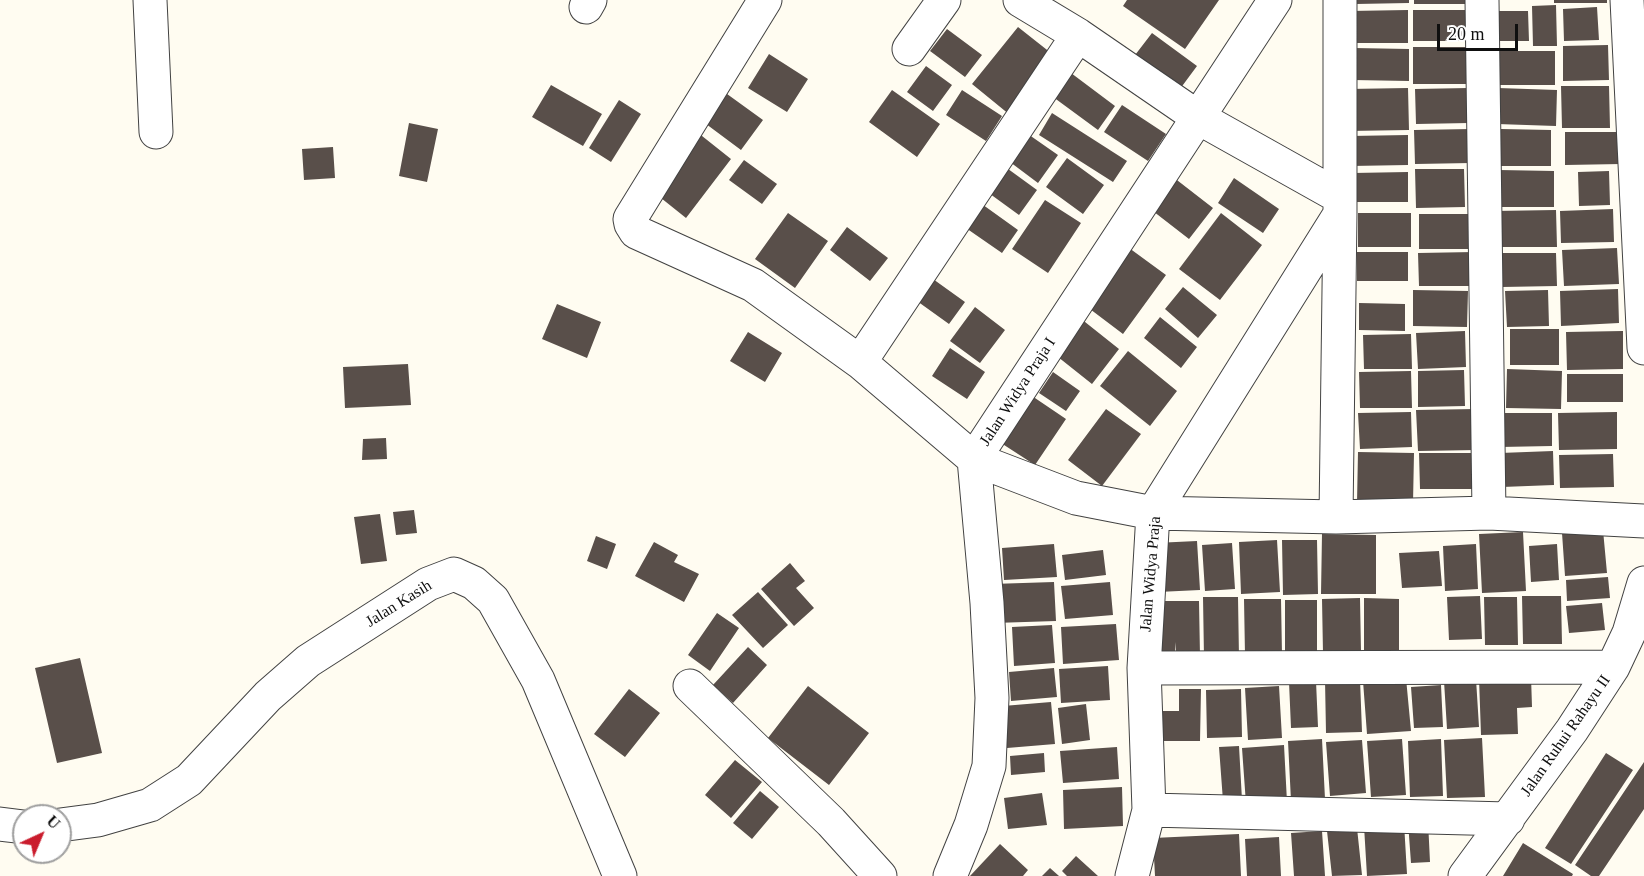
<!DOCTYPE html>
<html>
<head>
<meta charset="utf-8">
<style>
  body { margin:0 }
  #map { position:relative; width:1644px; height:876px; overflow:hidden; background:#fffcf1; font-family:Georgia,serif }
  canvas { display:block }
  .north { position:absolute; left:12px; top:804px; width:60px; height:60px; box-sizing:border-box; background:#fff; border:2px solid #9f9f9f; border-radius:50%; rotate:44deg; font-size:16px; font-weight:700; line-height:24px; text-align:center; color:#0f0f0f }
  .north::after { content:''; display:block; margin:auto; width:21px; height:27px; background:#ca1c2d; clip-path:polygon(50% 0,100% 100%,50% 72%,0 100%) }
  .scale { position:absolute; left:1437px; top:24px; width:81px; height:27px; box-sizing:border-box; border:3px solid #0f0f0f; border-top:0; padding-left:8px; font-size:18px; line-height:21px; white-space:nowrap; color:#0f0f0f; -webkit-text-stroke:4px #fff; paint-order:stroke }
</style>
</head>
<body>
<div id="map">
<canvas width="1644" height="876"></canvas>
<div class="north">U</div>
<div class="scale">20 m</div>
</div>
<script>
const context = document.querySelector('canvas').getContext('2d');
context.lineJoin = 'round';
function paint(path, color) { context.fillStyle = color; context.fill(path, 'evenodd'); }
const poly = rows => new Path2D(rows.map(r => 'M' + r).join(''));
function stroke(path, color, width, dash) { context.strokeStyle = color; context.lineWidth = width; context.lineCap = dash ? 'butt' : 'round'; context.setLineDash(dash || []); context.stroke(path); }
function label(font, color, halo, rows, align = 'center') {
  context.font = font + ' Georgia,serif'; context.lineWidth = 6; context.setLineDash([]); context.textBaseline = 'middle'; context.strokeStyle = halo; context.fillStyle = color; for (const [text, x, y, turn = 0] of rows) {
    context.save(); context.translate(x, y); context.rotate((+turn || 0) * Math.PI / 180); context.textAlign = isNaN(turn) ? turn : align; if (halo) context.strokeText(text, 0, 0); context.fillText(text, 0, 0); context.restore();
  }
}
paint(poly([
  [1127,0,1219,0,1185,49,1123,6],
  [1356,0,1409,0,1409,3,1356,4],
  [1414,0,1467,0,1467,4,1414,4],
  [1554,0,1607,0,1607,3,1554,3],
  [1556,5,1557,46,1533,46,1532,6],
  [1597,7,1599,40,1564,41,1563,9],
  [1408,10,1408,43,1351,43,1350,11],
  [1413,10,1471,10,1472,41,1413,41],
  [1499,11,1528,11,1529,41,1499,41],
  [1018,27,1056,57,1010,115,972,84],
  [947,29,982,55,965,77,930,51],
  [1152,33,1197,66,1177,93,1132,59],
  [1608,45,1609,80,1563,81,1563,46],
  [1413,47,1469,47,1469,84,1413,84],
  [1354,48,1409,49,1409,81,1353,80],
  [1493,51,1555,51,1555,85,1493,85],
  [769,54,808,79,787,112,748,88],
  [926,66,952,85,933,111,907,92],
  [1067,70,1115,106,1098,130,1049,94],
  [551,85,602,114,583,146,532,117],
  [716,86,763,120,741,150,694,115],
  [1561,86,1609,86,1610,128,1562,128],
  [1408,88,1409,130,1348,131,1348,89],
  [1468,88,1469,123,1416,124,1415,89],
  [1498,88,1557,90,1556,126,1497,124],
  [892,90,940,124,917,157,869,122],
  [962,90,1002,116,986,141,946,115],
  [619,100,641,114,611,162,589,148],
  [1122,105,1166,134,1148,161,1104,132],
  [1052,113,1127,161,1113,182,1039,135],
  [409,123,438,129,427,182,399,176],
  [1471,129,1471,163,1415,164,1414,130],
  [1501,129,1551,130,1551,166,1501,166],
  [697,132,731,159,686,218,651,190],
  [1025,132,1058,155,1038,183,1006,159],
  [1565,132,1620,132,1621,164,1565,165],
  [1408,135,1408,165,1351,166,1350,136],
  [333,147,335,178,304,180,302,149],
  [1067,158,1104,185,1083,214,1046,187],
  [744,160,777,184,762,204,729,180],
  [1004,166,1037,190,1019,215,986,191],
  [1415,169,1464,169,1465,207,1416,208],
  [1499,170,1554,171,1554,207,1499,207],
  [1609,171,1610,205,1579,206,1578,172],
  [1408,172,1408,202,1354,202,1353,173],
  [1173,177,1213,208,1189,239,1149,208],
  [1234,178,1279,209,1263,233,1218,203],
  [1045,200,1081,223,1048,273,1012,249],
  [979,202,1018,230,1002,253,963,226],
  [1613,209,1614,242,1561,243,1560,211],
  [1556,210,1557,247,1495,247,1494,211],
  [788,213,828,241,795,288,755,259],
  [1221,213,1262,245,1220,300,1179,269],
  [1358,213,1411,213,1411,247,1358,247],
  [1419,214,1472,214,1472,249,1419,249],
  [847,227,888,258,870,281,830,250],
  [1125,245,1166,275,1123,334,1082,303],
  [1617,248,1619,284,1564,286,1562,250],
  [1357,252,1408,252,1408,281,1357,281],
  [1474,252,1475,286,1419,286,1418,253],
  [1501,253,1556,253,1557,286,1502,287],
  [926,274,965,302,949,324,910,296],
  [1183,287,1217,315,1198,338,1165,309],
  [1618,289,1619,323,1561,326,1560,291],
  [1413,290,1468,291,1467,327,1413,326],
  [1548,290,1549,326,1507,327,1505,291],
  [1359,303,1405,304,1405,331,1359,330],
  [557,304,601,322,587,358,542,339],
  [975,307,1005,330,980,363,950,341],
  [1160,317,1197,347,1181,368,1144,338],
  [1080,318,1119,349,1092,384,1053,353],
  [1510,329,1559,329,1559,365,1510,365],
  [1465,331,1466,367,1418,369,1416,333],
  [1623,331,1623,369,1567,370,1566,332],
  [748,332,782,353,765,382,730,361],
  [1411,334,1412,369,1364,369,1363,335],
  [950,348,985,372,967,399,932,376],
  [1128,351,1177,391,1150,426,1100,386],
  [408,364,411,405,345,408,343,367],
  [1507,369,1562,371,1561,409,1506,408],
  [1464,370,1465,406,1418,407,1418,371],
  [1411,371,1412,408,1360,408,1359,372],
  [1053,372,1080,391,1066,411,1039,393],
  [1567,374,1623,374,1623,402,1567,402],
  [1032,396,1066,419,1035,465,1001,443],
  [1106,409,1141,434,1102,486,1068,460],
  [1476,409,1477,450,1418,451,1416,410],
  [1411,412,1412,447,1360,449,1358,413],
  [1617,412,1617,449,1559,450,1558,413],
  [1499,413,1552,413,1552,446,1500,447],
  [386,438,387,459,362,460,363,439],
  [1553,451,1554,485,1502,487,1500,453],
  [1358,452,1414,453,1413,503,1357,503],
  [1419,453,1475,453,1476,489,1420,489],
  [1613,454,1614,487,1560,488,1559,455],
  [414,510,417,533,396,535,393,512],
  [380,514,387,561,361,564,354,517],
  [1603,530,1607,573,1565,576,1562,533],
  [1523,532,1526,591,1482,593,1479,534],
  [1322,534,1376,535,1376,594,1321,594],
  [596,536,616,544,607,569,587,561],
  [1277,540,1280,592,1241,594,1239,542],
  [1282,540,1317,540,1318,594,1283,595],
  [1197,541,1200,590,1158,592,1155,543],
  [654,542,678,555,674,562,699,574,684,602,635,576],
  [1232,543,1235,589,1205,591,1202,545],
  [1054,544,1057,577,1004,580,1002,548],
  [1476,544,1478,589,1445,591,1443,546],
  [1557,544,1559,580,1531,582,1529,546],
  [1103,550,1106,575,1065,580,1062,555],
  [1439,551,1442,586,1402,588,1399,553],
  [790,563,805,581,796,588,814,608,794,626,761,589],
  [1608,577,1610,598,1567,601,1566,580],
  [1054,582,1056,621,994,623,992,584],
  [1110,582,1113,615,1065,619,1061,586],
  [758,592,788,625,763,648,732,615],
  [1480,596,1482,639,1449,640,1447,597],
  [1522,596,1561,596,1562,644,1523,644],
  [1203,597,1238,597,1239,658,1204,658],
  [1484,597,1517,597,1518,645,1485,645],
  [1360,598,1361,652,1323,653,1322,599],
  [1364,598,1399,599,1399,651,1364,651],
  [1244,599,1281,599,1282,655,1245,655],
  [1285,600,1317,600,1317,656,1285,656],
  [1151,601,1199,601,1200,656,1176,656,1176,642,1175,653,1150,652],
  [1602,603,1605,630,1569,633,1566,606],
  [717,613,739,628,710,671,688,655],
  [1116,624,1119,660,1063,664,1061,627],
  [1052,625,1055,663,1014,666,1012,627],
  [748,647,767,665,733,703,713,685],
  [80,658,102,753,57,763,35,668],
  [1108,666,1110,700,1061,703,1059,669],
  [1054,668,1057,697,1011,701,1009,672],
  [1531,676,1532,707,1517,708,1518,734,1481,735,1479,678],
  [1406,678,1411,731,1367,734,1363,681],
  [1360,679,1362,732,1326,733,1325,680],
  [1476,679,1479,727,1447,729,1444,681],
  [1316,681,1318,727,1291,728,1289,682],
  [1441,685,1443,727,1414,728,1411,687],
  [808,686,869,733,829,785,768,738],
  [1279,686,1282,738,1248,740,1245,688],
  [629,689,660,713,625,757,594,734],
  [1179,689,1201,689,1200,741,1158,741,1158,711,1179,711],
  [1241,689,1242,737,1207,738,1206,690],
  [1051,702,1055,744,1007,748,1003,706],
  [1086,704,1090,740,1062,744,1058,708],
  [1482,738,1485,797,1447,798,1444,740],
  [1322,739,1325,799,1291,801,1288,741],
  [1402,739,1406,795,1371,797,1367,741],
  [1441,739,1443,796,1410,797,1408,741],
  [1362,740,1366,793,1330,796,1326,742],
  [1284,745,1287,802,1246,804,1242,748],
  [1239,746,1242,800,1223,801,1219,747],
  [1117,747,1119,779,1063,783,1060,751],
  [1044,753,1045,772,1011,775,1010,756],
  [1606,753,1633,770,1571,864,1545,848],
  [735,760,762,782,731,818,705,795],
  [1644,762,1644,809,1599,876,1591,876,1575,865],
  [1122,787,1123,826,1064,829,1063,790],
  [760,791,779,807,752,839,733,823],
  [1042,793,1047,825,1008,829,1004,798],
  [1428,821,1430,862,1411,863,1408,822],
  [1404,823,1407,874,1367,876,1364,826],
  [1357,828,1362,875,1332,876,1327,831],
  [1322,831,1325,876,1294,876,1291,833],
  [1239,834,1241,876,1155,876,1153,838],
  [1279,837,1281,876,1247,876,1245,839],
  [1523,843,1573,874,1572,876,1503,876],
  [1000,844,1028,870,1023,876,970,876],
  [1076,856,1098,876,1067,876,1062,871],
  [1050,868,1059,876,1042,876]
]), '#594f4a');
const minor = poly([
  [150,0,156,132],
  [765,0,630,219,631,224,636,232,753,285,860,362,974,459,1076,498,1153,513,1336,517,1489,513,1644,521],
  [1020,0,1078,35,1199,118,1340,197],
  [1482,0,1489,513],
  [1627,0,1644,348],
  [586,7,590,0],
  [909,49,944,0],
  [860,362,1078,35],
  [1336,517,1340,214,1340,0],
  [1144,668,1613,667],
  [690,686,831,822,880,876],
  [1149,810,1508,819],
  [0,824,24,827],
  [60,825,98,820,150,805,189,780,268,696,308,661,428,584,454,574,474,583,493,600,538,680,620,876],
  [950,876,971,825,989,766,992,698,987,603,974,459,1275,0],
  [1132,876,1149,810,1144,668,1153,513,1340,214],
  [1465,876,1572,730,1613,667,1629,633,1644,583]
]);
stroke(minor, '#424242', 35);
stroke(minor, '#fff', 33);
label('16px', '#0f0f0f', '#fff', [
  ["Jalan Widya Praja I",1018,392,-57],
  ["Jalan Widya Praja",1151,574,-85],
  ["Jalan Kasih",399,604,-32],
  ["Jalan Ruhui Rahayu II",1566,736,-55]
]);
</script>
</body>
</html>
